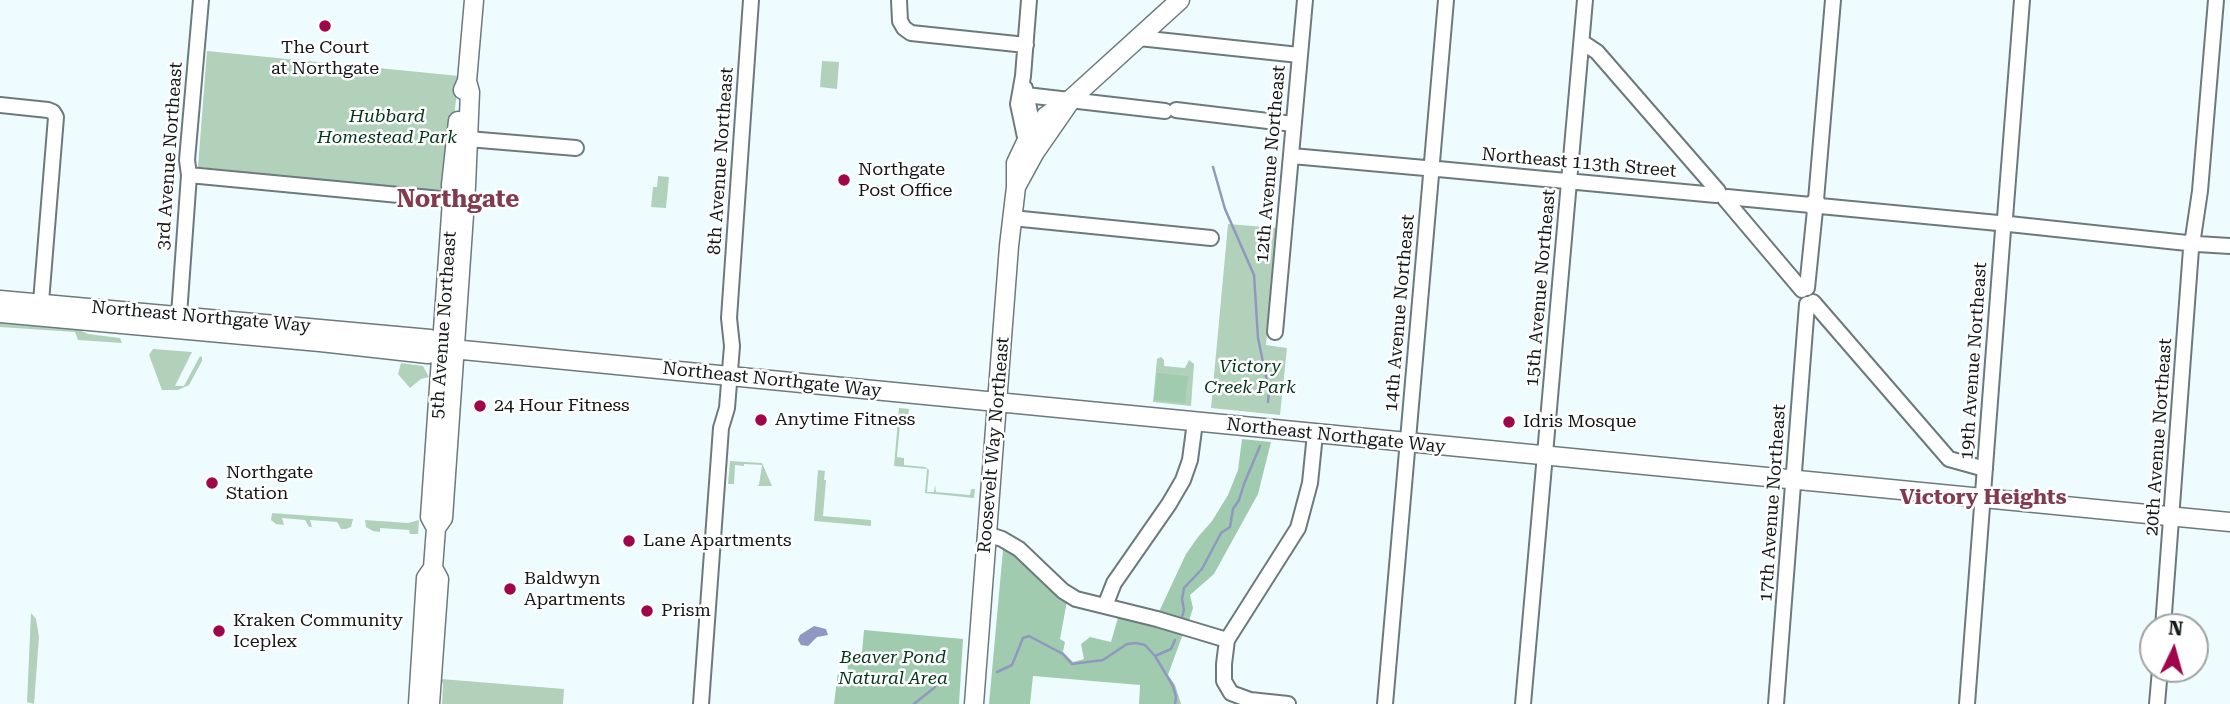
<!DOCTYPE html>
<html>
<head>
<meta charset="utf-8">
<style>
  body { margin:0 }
  #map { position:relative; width:2230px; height:704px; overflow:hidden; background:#effcff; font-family:"Roboto Serif",serif }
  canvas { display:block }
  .north { position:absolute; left:2139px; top:613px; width:70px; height:70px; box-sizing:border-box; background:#fff; border:2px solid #a1a3a3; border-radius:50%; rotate:5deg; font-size:19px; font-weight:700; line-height:28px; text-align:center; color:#141819 }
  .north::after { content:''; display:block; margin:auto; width:24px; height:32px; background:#a0074a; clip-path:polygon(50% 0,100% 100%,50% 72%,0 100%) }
</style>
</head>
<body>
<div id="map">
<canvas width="2230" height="704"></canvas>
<div class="north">N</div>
</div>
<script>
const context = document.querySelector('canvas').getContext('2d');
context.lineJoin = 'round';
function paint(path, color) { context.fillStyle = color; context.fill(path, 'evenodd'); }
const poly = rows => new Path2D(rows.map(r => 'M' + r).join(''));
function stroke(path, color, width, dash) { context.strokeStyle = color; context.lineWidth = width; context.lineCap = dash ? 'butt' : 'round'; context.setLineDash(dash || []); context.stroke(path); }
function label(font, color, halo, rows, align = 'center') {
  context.font = font + ' "Roboto Serif",serif'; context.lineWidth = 5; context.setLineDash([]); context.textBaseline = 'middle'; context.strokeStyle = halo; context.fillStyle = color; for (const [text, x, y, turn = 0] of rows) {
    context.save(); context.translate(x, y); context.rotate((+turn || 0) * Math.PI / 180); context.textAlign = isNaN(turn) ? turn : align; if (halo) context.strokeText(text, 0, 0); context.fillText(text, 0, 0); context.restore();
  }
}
paint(poly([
  [207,51,459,76,446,182,443,188,438,191,198,167],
  [822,61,839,62,837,89,820,87],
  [658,176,669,177,666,208,651,207,653,187,657,187],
  [1228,224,1277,228,1266,345,1287,348,1280,415,1211,408],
  [0,322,75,328,88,334,120,338,122,343,78,340,75,332,0,327],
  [153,349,192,352,175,386,184,386,200,356,202,357,202,361,189,385,178,390,162,390,149,355],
  [1161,357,1164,360,1164,366,1185,368,1189,360,1194,364,1191,406,1153,402,1157,359],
  [401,363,423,366,429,377,421,379,410,388,398,374],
  [899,408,909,409,908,418,900,418,900,424,897,457,904,458,904,465,925,467,929,470,927,492,934,492,935,485,936,492,970,495,971,489,975,489,974,498,925,493,927,469,894,466],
  [730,461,762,463,772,486,757,486,759,485,762,465,744,464,744,466,735,465,734,484,728,484],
  [818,470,825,471,824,480,826,480,823,516,871,520,871,526,814,521],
  [272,513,353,519,351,527,346,529,341,529,337,522,310,520,312,527,309,527,305,520,282,518,284,525,276,524,271,520],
  [365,520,408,523,419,520,418,534,410,534,409,530,380,528,380,532,373,531,366,527],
  [31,613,36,619,39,637,34,704,27,702],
  [441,679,564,689,563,704,442,704,443,684]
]), '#b1d1bb');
paint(poly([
  [1157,373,1188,376,1185,403,1154,400],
  [1242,439,1271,442,1258,494,1214,574,1190,595,1193,608,1188,624,1157,616,1186,554,1198,537,1212,521,1228,495,1238,470],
  [1007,547,1067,601,1060,639,1065,642,1063,652,1073,662,1084,659,1081,644,1090,637,1111,642,1119,614,1184,631,1168,675,1175,685,1181,704,1139,704,1140,685,1033,676,1030,704,989,704,1003,550],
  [864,630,963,639,959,704,834,704,838,672,848,673,847,656,862,652]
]), '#a1cbae');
paint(poly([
  [814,626,826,629,828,635,817,637,808,646,801,645,798,640,800,635]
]), '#8f98c0');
stroke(poly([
  [1213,167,1225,209,1254,275,1258,338,1269,391,1268,402],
  [1182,617,1184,610,1182,599,1184,588,1202,569,1221,533,1230,527,1233,509,1239,500,1244,484,1260,446],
  [1155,656,1171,649,1175,640],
  [997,672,1012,665,1023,638,1029,636,1063,654,1072,664,1103,660,1127,644,1136,643,1145,645,1155,656,1173,686,1176,697,1175,704],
  [914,704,935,687]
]), '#8f98c0', 2.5);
const minor = poly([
  [899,0,900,21,904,28,911,33,1026,45],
  [1139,38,1299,55],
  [1582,42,1597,52,1718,191],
  [1025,88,1035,137],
  [1026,95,1165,111],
  [0,105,48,110,53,112,56,117,41,302],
  [1176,110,1293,124],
  [468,139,576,148],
  [1026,142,1018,104,1023,76,1029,0],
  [1292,156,1425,168],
  [1432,162,1446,0],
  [1438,169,1716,195],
  [189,175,462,201],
  [1727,197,1811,205],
  [1725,199,1802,290],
  [1816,200,1833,0],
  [1820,206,1816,200,1811,204,1814,210,1820,206,1998,223],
  [1012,218,1211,238],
  [2005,218,2022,0],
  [2009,224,2187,243],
  [2193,238,2200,191,2216,0],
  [2197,244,2230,246],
  [1807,288,1815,210],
  [1813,302,1949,459,1985,469],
  [179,315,189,175,187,160,201,0],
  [1275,332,1305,0],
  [987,534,1002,539,1019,549,1063,591,1076,599,1157,619,1227,640],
  [1105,606,1114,583,1169,504,1183,480,1190,460,1195,422],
  [2163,627,2191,249],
  [701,704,721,428,727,408,732,346,729,318,751,0],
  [1288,704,1250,700,1231,693,1224,681,1224,664,1227,640,1298,528,1310,483,1315,434],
  [1385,704,1431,175],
  [1523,704,1585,0],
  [1776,704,1807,304],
  [1967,704,2003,230],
  [2157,704,2160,669]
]);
const major = poly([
  [463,90,467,81,474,0],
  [1017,185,1035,152,1069,103],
  [0,300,430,339,442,348,2230,522],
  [0,313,320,342,428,354,442,348],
  [436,528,430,517,452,200,451,185,458,121],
  [418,704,426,578,433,568],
  [430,704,439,579,433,568,436,528,443,518,466,186,470,92,467,81],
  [974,704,1009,246,1016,187,1016,163,1026,142,1046,116,1071,99,1180,0]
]);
stroke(minor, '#6e797c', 18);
stroke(major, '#6e797c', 21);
stroke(minor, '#fff', 14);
stroke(major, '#fff', 18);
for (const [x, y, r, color] of [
  [325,26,7,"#a0074a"],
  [844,180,7,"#a0074a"],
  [480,406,7,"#a0074a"],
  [761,420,7,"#a0074a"],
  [1509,422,7,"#a0074a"],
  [212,483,7,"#a0074a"],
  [629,541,7,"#a0074a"],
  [510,589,7,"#a0074a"],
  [647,611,7,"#a0074a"],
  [219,631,7,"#a0074a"]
]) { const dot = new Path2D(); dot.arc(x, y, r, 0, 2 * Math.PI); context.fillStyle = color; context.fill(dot); stroke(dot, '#fff', 2.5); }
label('18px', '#141819', '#fff', [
  ["The Court",325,48,"center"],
  ["at Northgate",325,69,"center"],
  ["Northgate",858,170],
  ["Post Office",858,191],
  ["24 Hour Fitness",494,406],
  ["Anytime Fitness",775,420],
  ["Idris Mosque",1523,422],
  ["Northgate",226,473],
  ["Station",226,494],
  ["Lane Apartments",643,541],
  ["Baldwyn",524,579],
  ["Apartments",524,600],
  ["Prism",661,611],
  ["Kraken Community",233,621],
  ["Iceplex",233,642]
], 'left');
label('italic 18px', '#02361b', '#fff', [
  ["Hubbard",387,117],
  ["Homestead Park",387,138],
  ["Victory",1250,367],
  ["Creek Park",1250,388],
  ["Beaver Pond",893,658],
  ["Natural Area",893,679]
]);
label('18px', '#141819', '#fff', [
  ["3rd Avenue Northeast",170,156,-86],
  ["8th Avenue Northeast",721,161,-86],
  ["Northeast 113th Street",1579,163,5],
  ["12th Avenue Northeast",1271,164,-85],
  ["15th Avenue Northeast",1541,288,-85],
  ["14th Avenue Northeast",1400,313,-85],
  ["Northeast Northgate Way",201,317,5],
  ["5th Avenue Northeast",444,325,-86],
  ["19th Avenue Northeast",1974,361,-86],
  ["Northeast Northgate Way",772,380,6],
  ["Northeast Northgate Way",1336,436,6],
  ["20th Avenue Northeast",2159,437,-86],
  ["Roosevelt Way Northeast",994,445,-85],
  ["17th Avenue Northeast",1773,503,-86]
]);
label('bold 21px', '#823b4e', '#fff', [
  ["Victory Heights",1983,498]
]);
label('bold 24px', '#823b4e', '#fff', [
  ["Northgate",458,200]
]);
</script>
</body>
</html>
